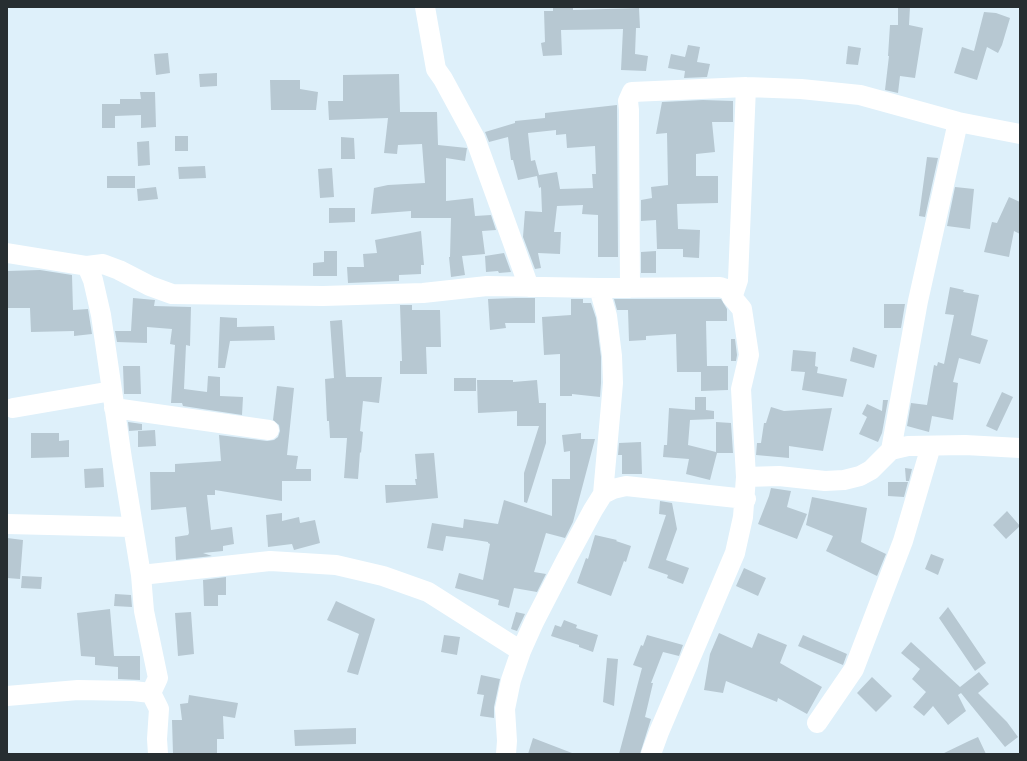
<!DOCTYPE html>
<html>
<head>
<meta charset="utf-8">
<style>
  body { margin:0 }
  #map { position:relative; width:1027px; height:761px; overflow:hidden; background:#def0fa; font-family:"Work Sans",sans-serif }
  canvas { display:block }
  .frame { position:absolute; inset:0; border:8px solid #272e31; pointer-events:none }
</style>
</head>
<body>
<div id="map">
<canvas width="1027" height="761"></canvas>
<div class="frame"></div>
</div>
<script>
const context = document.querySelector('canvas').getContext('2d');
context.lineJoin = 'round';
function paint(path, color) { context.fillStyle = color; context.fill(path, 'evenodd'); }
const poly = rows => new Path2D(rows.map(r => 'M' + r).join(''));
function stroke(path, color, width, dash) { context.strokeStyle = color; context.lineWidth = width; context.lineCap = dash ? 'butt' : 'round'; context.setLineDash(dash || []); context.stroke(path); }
paint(poly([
  [553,7,573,7,573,10,639,8,640,28,636,28,635,54,648,56,646,71,621,70,623,29,561,30,562,55,543,56,541,43,545,42,544,11,553,11],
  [898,7,910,7,909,25,923,28,915,78,900,76,898,93,885,90,889,56,888,56,890,25,898,25],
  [984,12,996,13,1010,18,1002,45,998,53,987,47,977,80,954,73,962,47,974,51],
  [688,45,700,47,697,62,710,64,707,77,684,78,685,71,668,68,671,54,685,57],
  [848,46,861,48,858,65,846,64],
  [168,53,170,73,156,75,154,54],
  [217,73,217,86,200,87,199,74],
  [399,74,400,112,437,112,438,145,467,148,465,161,446,158,446,201,473,198,475,216,491,215,496,230,482,231,485,254,462,256,465,275,451,277,449,257,450,257,451,218,411,218,411,211,371,214,374,188,388,185,425,183,422,144,398,145,397,154,384,153,388,118,329,120,328,101,343,101,343,75],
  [270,80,300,80,300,89,318,92,316,110,271,110],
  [140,92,155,92,156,127,141,128,141,115,115,116,115,128,102,128,102,104,120,104,120,99,141,99],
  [703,100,733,101,733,122,712,122,715,152,696,154,696,176,718,176,718,203,677,204,678,229,700,230,699,258,683,257,683,249,657,249,656,220,641,221,641,200,652,198,651,187,668,185,667,133,656,134,662,102],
  [617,105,618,257,598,257,598,215,582,214,583,205,557,206,554,232,561,232,560,254,538,253,541,268,535,269,523,237,525,211,542,212,541,187,539,188,537,176,518,180,513,160,511,160,508,137,489,142,485,132,515,123,515,121,545,118,545,113],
  [556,130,556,135,566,134,567,148,595,146,596,174,592,174,593,188,560,189,557,172,539,175,535,160,531,161,528,133],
  [175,136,188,136,188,151,175,151],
  [341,137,354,138,355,159,341,159],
  [149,141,150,165,138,166,137,142],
  [927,157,938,158,925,217,919,216],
  [205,166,206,178,179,179,178,167],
  [332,168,334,197,320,198,318,169],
  [107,176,135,176,135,188,107,188],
  [156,187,158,199,138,201,137,189],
  [955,187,974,189,970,229,947,226],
  [1009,197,1020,202,1020,234,1014,231,1009,257,984,252,992,222,997,223],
  [329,208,355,208,355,222,329,223],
  [421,231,424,265,421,265,421,274,399,275,399,281,348,283,347,267,364,267,363,254,377,253,375,240],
  [324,251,337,251,337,276,313,276,313,263,324,262],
  [656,251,656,273,641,273,641,252],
  [504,253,511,272,499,273,498,271,486,272,485,256],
  [40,270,72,275,73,310,88,309,92,334,74,336,74,331,31,332,30,308,7,308,7,271],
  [950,287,964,290,963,292,979,295,971,335,988,340,980,364,959,358,953,382,958,383,953,420,932,416,929,432,907,426,911,403,927,405,934,365,937,366,938,362,944,364,954,315,945,314],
  [133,298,155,300,154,306,191,307,190,346,186,345,184,389,207,392,208,376,220,377,220,396,243,397,242,415,183,406,182,403,171,403,175,345,170,344,172,329,147,327,147,343,117,342,115,331,131,331],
  [516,298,535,298,535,323,505,323,506,328,490,330,488,299],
  [571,299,583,299,583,303,591,303,596,318,601,357,601,383,600,397,572,394,572,396,560,396,560,354,544,355,542,317,571,315],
  [614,299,721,299,727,309,727,321,706,321,707,366,728,366,728,390,701,391,701,372,677,372,676,334,646,336,646,340,629,341,628,310,617,310],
  [884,304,905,304,901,328,884,328],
  [400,305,412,305,412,310,440,310,441,347,426,347,427,374,400,374,400,361,402,361],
  [220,317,237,318,237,327,274,326,275,340,230,341,225,368,218,368],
  [342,320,346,377,382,377,379,403,363,401,360,431,363,432,361,453,360,452,358,479,344,478,347,438,330,438,329,421,327,421,325,379,334,378,330,321],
  [731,339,735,339,737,355,736,361,731,361],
  [853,347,877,355,874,368,850,361],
  [793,350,816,352,815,366,818,367,817,373,847,379,843,397,802,390,805,372,791,371],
  [123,366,140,366,141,394,124,394],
  [454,378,476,378,476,391,454,391],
  [477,380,513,380,513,382,537,380,539,403,546,403,546,443,527,503,524,502,524,473,539,426,517,426,517,411,478,413],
  [277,386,294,388,287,455,298,456,296,469,311,469,311,481,282,481,282,501,215,490,215,495,207,495,211,530,232,527,234,544,223,546,223,551,203,553,212,556,176,560,175,537,188,535,189,533,186,507,151,510,150,472,175,472,175,464,221,461,219,435,267,441,274,440,278,437,280,431,279,425,273,420],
  [1002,392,1013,397,997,431,986,426],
  [695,397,706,397,706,410,714,411,714,419,690,420,688,445,716,452,716,422,731,423,733,453,717,453,710,480,686,474,689,459,663,457,664,445,667,445,669,408,695,410],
  [883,400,888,400,882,433,878,442,859,434,867,417,862,414,867,404,882,411],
  [771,407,784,411,832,408,823,451,789,446,789,458,756,455,757,443,761,443,764,423,766,423],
  [128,422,142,424,142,430,129,431],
  [155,430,156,446,138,447,138,431],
  [31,433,59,433,59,441,69,440,69,457,31,458],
  [581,433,581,439,595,439,573,522,565,538,546,533,534,572,546,574,537,592,514,588,509,608,498,605,499,600,455,588,459,573,483,580,490,544,488,543,488,542,470,539,446,536,443,551,427,548,432,523,463,528,464,519,498,524,504,500,552,516,552,479,570,479,570,451,564,452,562,435],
  [641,442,642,474,622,474,622,455,618,455,619,443],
  [434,453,438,498,386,503,385,485,416,485,415,479,417,479,415,454],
  [103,468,104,487,85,488,84,469],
  [905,468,912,469,909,481,906,481],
  [888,482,908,482,904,497,888,496],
  [771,488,791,491,787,507,807,514,797,539,758,524,769,496],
  [812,497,867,508,861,542,886,554,877,576,826,551,833,536,806,525],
  [660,501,672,503,677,529,666,560,689,568,683,584,667,578,668,575,648,568,666,515,659,514],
  [1007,511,1020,526,1006,539,993,525],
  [282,513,282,521,299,517,300,523,315,520,320,543,294,550,292,544,268,547,266,515],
  [595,535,617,540,616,541,631,546,626,562,624,561,611,596,577,583,586,558,588,559],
  [7,538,23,540,20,579,7,578],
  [931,554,944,559,938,575,925,569],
  [744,568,766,578,758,596,736,586],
  [22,576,42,577,41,589,21,588],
  [226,577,226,595,218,595,218,606,204,606,203,580],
  [115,594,131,595,132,607,114,606],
  [336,601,375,619,358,675,347,672,359,634,327,620],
  [948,607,986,663,975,671,939,618],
  [110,609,114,656,140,656,140,680,118,679,118,667,95,665,95,657,81,656,77,613],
  [191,612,194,654,178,656,175,613],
  [516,612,525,614,517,631,511,629],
  [564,620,577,625,576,628,598,635,593,652,579,647,579,645,551,636,555,625,561,627],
  [719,633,752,648,758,633,787,645,780,663,822,687,807,714,778,698,777,702,726,681,723,693,704,690,710,654],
  [444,635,460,637,457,655,441,652],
  [647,635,683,645,679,656,663,652,651,683,653,683,645,717,651,719,640,754,619,754,642,668,633,665,641,645,643,646],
  [803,635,847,654,843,665,798,646],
  [911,642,960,687,979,672,989,684,978,693,1007,722,1018,737,1005,747,961,693,958,695,966,711,948,725,933,706,924,716,913,707,926,692,912,679,920,669,901,653],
  [607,658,618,659,614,706,603,702],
  [481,675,500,679,494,707,494,718,480,716,484,695,477,694],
  [872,677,892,696,876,712,857,693],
  [189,695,238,703,235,718,223,716,224,739,217,739,217,754,173,754,172,720,182,720,180,704,188,703],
  [356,728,356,744,295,746,294,730],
  [978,737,986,754,942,754,969,741],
  [533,738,572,753,572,754,528,754]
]), '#b7c8d2');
stroke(poly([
  [425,7,436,69,443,79,475,138,529,287],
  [7,253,87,266,103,264,119,270,150,286,172,294,323,296,423,293,487,286,599,288,720,287,726,289,730,292,732,297,742,309,749,355,741,389,746,477,743,517,735,553,659,732,651,754],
  [87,266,93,280,101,315,122,459,141,575,144,611,158,678,151,693,159,709,157,739,158,754],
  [599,288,607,316,612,356,613,383,603,494],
  [630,288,629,110,628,101,632,92,746,87,801,89,860,95,958,122,1020,134],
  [730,292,734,292,738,280,746,87],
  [13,408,112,391],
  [114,408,269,430],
  [891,450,918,301,958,122],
  [746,477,779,476,825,481,844,480,860,476,871,470,891,450,908,446,965,445,1020,448],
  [7,524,132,527],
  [141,575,270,561,336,565,383,576,428,592,521,651],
  [7,696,78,690,133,691,151,693],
  [817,723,854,669,903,541,931,446],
  [506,754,507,741,505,709,511,680,521,651,534,622,566,560,593,510,603,494,613,489,626,486,746,499]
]), '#fff', 20);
</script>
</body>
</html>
